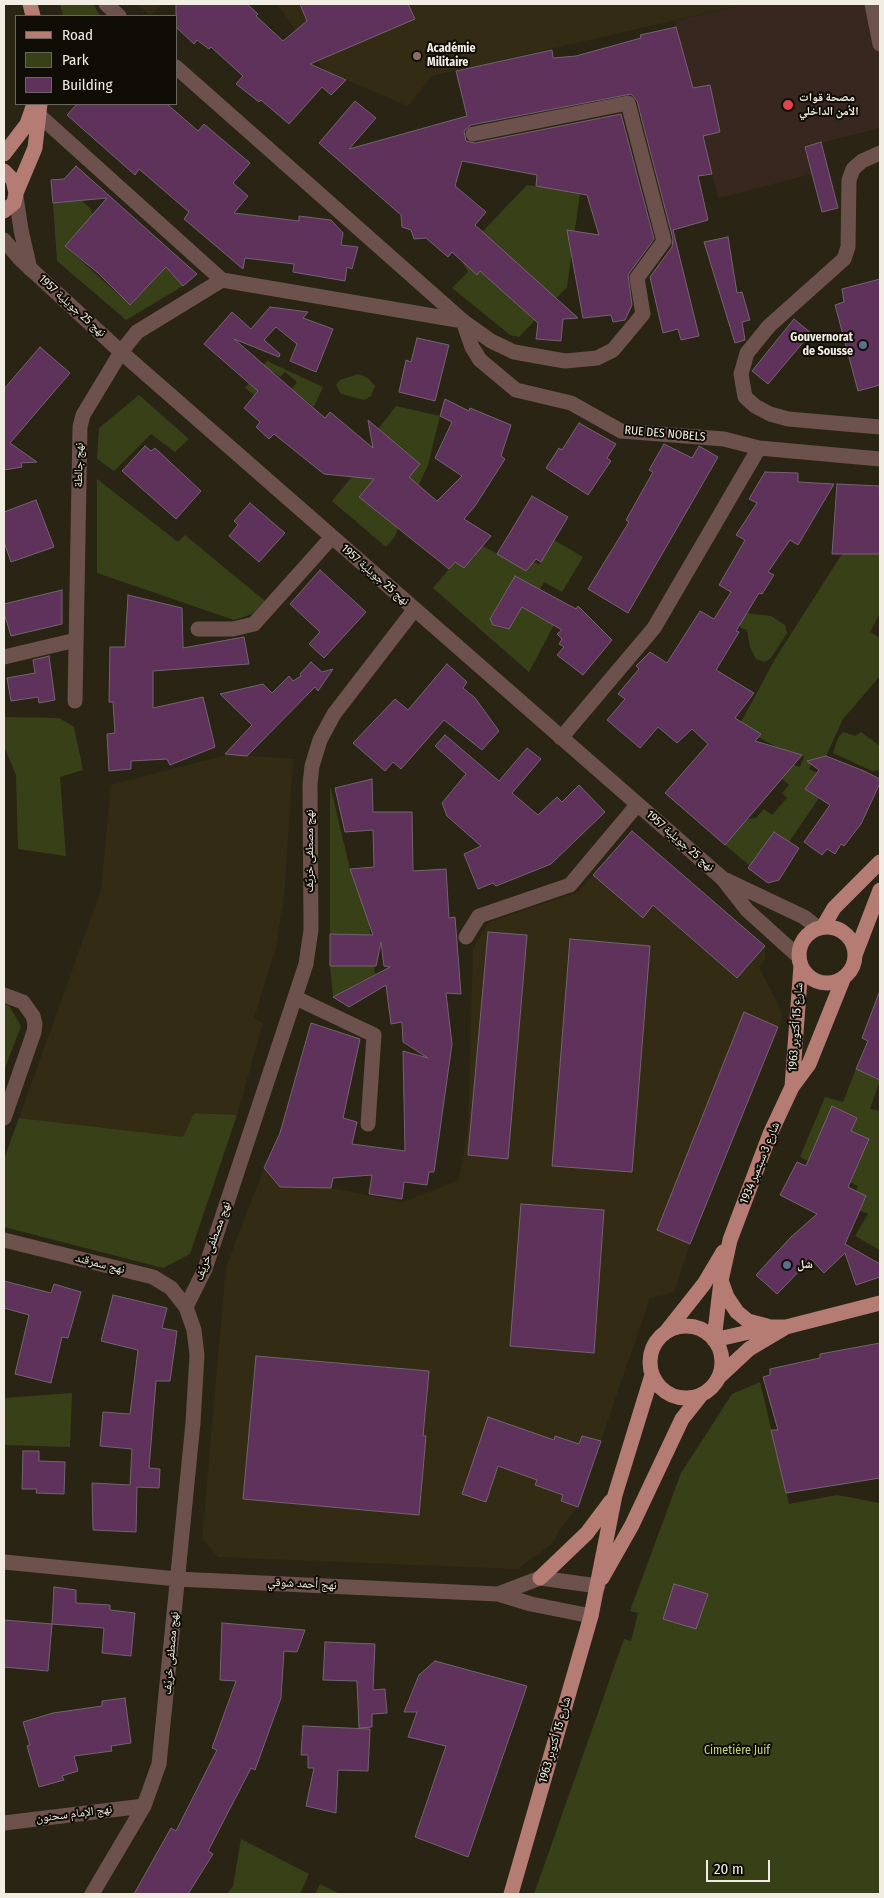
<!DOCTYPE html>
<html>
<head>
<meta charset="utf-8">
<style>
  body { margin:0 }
  #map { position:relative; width:884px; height:1898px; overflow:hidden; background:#2a2414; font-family:"Fira Sans Condensed",sans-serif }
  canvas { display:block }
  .frame { position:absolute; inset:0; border:5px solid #f1ede3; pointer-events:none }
  .legend { position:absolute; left:15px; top:15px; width:162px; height:90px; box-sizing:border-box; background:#100d07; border:1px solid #6a675f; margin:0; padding:6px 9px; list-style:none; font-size:15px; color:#f1ede3 }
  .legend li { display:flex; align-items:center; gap:10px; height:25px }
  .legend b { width:25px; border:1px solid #6a675f }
  .scale { position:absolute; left:706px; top:1860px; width:64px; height:22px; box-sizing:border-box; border:2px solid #f1ede3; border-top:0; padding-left:6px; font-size:15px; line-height:18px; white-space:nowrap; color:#f1ede3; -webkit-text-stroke:4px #100d07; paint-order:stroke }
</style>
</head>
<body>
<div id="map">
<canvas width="884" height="1898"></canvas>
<div class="frame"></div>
<ul class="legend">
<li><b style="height:6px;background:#b57c74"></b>Road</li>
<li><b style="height:14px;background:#384018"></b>Park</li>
<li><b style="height:14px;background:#5e325a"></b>Building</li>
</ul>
<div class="scale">20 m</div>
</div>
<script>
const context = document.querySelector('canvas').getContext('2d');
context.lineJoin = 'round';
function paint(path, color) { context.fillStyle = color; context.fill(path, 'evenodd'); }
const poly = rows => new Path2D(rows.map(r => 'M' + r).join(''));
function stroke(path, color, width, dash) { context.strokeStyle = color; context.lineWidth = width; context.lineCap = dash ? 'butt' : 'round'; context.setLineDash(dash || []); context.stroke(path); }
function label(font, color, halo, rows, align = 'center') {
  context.font = font + ' "Fira Sans Condensed","Noto Naskh Arabic",sans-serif'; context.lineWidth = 4; context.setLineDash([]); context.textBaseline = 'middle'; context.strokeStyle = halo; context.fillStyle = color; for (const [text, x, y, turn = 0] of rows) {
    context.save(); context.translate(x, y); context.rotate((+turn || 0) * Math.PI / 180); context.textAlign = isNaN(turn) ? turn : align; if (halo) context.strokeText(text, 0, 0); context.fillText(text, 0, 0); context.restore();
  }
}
paint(poly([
  [136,4,163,4,150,15],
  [277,4,746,4,432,76,408,106,325,71],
  [230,754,293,759,284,900,275,951,254,1018,263,1023,237,1115,194,1113,183,1137,19,1118,101,890,111,785],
  [632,831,765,946,765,960,759,967,780,1008,782,1019,690,1244,674,1292,650,1298,578,1507,560,1529,552,1544,517,1569,218,1557,202,1539,226,1267,264,1168,281,1187,331,1188,403,1202,459,1180,468,1130,473,948,489,922,578,892]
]), '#332b14');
paint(poly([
  [746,4,880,4,880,128,805,147,812,174,718,198,675,21]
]), '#38271e');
paint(poly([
  [60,4,93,4,100,16,63,16],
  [527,185,580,193,567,287,519,337,510,335,452,288,468,272,459,256],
  [82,201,89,207,93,215,65,246,130,305,164,269,146,252,180,259,168,270,183,286,126,320,57,261,53,203],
  [267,361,323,387,314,407,292,389,297,382,285,372,280,377,274,372,254,395,245,388],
  [358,374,368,378,375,386,371,396,364,400,341,394,336,385,340,380],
  [139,395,189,439,175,452,151,434,114,471,97,459,99,428],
  [396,406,440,416,428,465,394,538,386,547,332,501,373,451,370,428,376,432],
  [97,479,178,542,185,535,265,601,252,614,234,620,97,573],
  [554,540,583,557,562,592,544,582,540,589,515,576,490,618,493,625,499,628,509,629,522,607,554,625,529,672,433,588,455,562,464,568,475,556,471,554,479,544,498,554,505,545,539,565],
  [842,554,880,554,880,613,870,632,880,638,880,676,843,719,826,756,815,759,809,769,817,773,808,791,819,798,789,842,774,832,750,866,725,845,740,815,747,819,756,818,764,809,772,815,787,798,782,793,789,785,778,775,784,761,800,767,804,756,776,747,758,737,761,734,741,722,775,659],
  [745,613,771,616,785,625,787,633,771,658,765,662,756,659,750,647,747,630,741,628,738,621],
  [4,717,59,718,74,727,83,770,60,777,66,856,18,849,16,775,4,746],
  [843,732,855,736,861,732,880,746,880,770,872,771,833,753,838,738],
  [330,785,350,869,369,923,375,974,333,997,330,966,349,966,349,935,330,934],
  [4,1004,9,1006,21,1026,4,1071],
  [856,1069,880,1080,870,1109,880,1111,880,1250,855,1236,868,1214,848,1206,858,1186,800,1157,825,1097,843,1102],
  [194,1113,237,1115,190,1254,163,1268,4,1227,4,1159,19,1118,183,1137],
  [760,1382,789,1504,837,1495,880,1503,880,1894,534,1894,624,1639,631,1641,638,1613,630,1611,681,1473,732,1394],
  [72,1393,70,1447,4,1445,4,1398],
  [241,1839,309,1874,300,1894,227,1894,233,1886],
  [320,1884,340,1894,315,1894]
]), '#384018');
const building = poly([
  [176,4,247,4,258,14,256,16,283,41,307,21,300,4,408,4,415,19,310,64,346,80,331,95,322,87,289,124,261,100,259,102,236,84,243,76,211,47,209,49,197,40,194,44,176,27,176,4],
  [676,27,693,88,710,85,720,132,703,136,712,174,698,176,708,220,673,230,699,336,681,340,678,329,663,333,650,277,672,247,673,239,637,101,631,94,471,125,464,131,466,141,475,143,621,114,654,239,628,275,632,305,625,320,613,322,611,315,583,318,567,230,599,235,587,195,536,186,537,175,462,161,455,186,486,212,475,225,578,318,563,319,561,341,536,339,538,323,480,271,477,275,452,252,448,257,426,238,414,239,411,230,402,227,401,215,319,143,355,101,376,118,349,149,467,116,456,71,552,50,553,58,576,56,641,38,640,35,676,27],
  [77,104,167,104,198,131,204,124,250,163,233,183,248,196,234,213,299,221,299,216,331,220,343,233,341,245,358,247,352,269,347,267,345,281,293,272,294,264,245,258,243,269,184,219,189,212,139,169,135,175,67,115,77,104],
  [821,142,838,208,822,212,805,147,821,142],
  [76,166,171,251,197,274,183,286,166,267,130,305,98,273,65,246,107,198,53,203,51,180,64,179,76,166],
  [728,237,737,293,742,292,750,320,742,322,745,340,735,343,704,242,728,237],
  [880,279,880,385,858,391,835,305,844,302,842,289,880,279],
  [270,307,308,312,303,318,333,329,316,372,290,361,297,344,276,327,264,340,280,354,279,357,234,339,325,418,330,412,373,448,368,420,420,464,409,477,437,501,462,476,435,458,452,422,440,416,445,399,469,411,470,408,511,425,501,456,505,459,475,506,464,519,491,536,464,568,455,562,449,569,359,497,374,479,324,474,274,434,269,439,256,427,260,422,244,408,258,391,204,344,232,312,251,329,270,307],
  [794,319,811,333,768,384,752,371,794,319],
  [417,338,449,345,435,401,399,392,406,360,411,362,417,338],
  [40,347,70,373,10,443,37,462,21,463,22,467,4,470,4,389,40,347],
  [579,423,616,444,607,458,611,461,588,495,546,468,559,448,562,450,579,423],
  [664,444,692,458,699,446,718,457,628,613,588,589,629,522,626,520,653,472,649,470,664,444],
  [145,446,151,451,155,448,201,491,176,519,122,471,145,446],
  [765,472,798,473,798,482,834,484,798,545,790,540,768,572,774,575,762,594,759,593,736,631,739,632,716,670,754,693,735,718,761,734,755,741,802,755,725,845,665,793,708,744,692,729,677,743,658,727,640,748,607,720,625,699,618,694,639,669,636,666,650,652,667,663,700,611,714,619,731,592,719,585,745,540,736,535,757,503,749,499,765,472],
  [837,484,880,486,880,554,832,554,837,484],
  [532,496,568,517,541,562,536,559,526,571,497,554,532,496],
  [36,500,54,547,11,562,4,542,4,512,36,500],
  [250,503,285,533,259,562,229,536,238,525,234,521,250,503],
  [320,570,366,612,324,658,309,644,320,632,290,604,320,570],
  [515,576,576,609,578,606,612,640,583,675,557,655,564,647,559,644,562,639,557,634,562,630,522,607,509,629,493,625,490,619,515,576],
  [62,590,62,624,11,636,4,613,4,604,62,590],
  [128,595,182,608,183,648,244,637,249,664,153,671,153,708,203,697,215,747,170,765,167,759,131,761,131,769,109,771,107,734,115,733,113,702,109,702,110,647,125,647,128,595],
  [49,656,55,700,39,703,38,697,11,701,7,678,35,673,33,660,49,656],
  [311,662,322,672,333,669,318,691,315,687,247,756,225,754,252,725,220,694,263,684,272,693,289,676,293,681,301,676,300,674,311,662],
  [447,664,467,682,463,688,475,698,499,731,482,750,444,720,401,769,393,762,385,771,353,743,395,699,408,710,447,664],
  [445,735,499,781,527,748,541,759,512,793,538,815,557,797,562,802,579,785,605,812,551,864,496,886,493,883,478,889,464,854,481,846,447,816,442,803,466,774,435,746,445,735],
  [826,756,864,771,880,779,880,783,861,824,844,846,841,844,835,854,827,849,822,855,804,842,830,805,805,789,819,770,807,761,826,756],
  [372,779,373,812,412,812,413,871,446,869,449,918,455,917,461,994,446,993,452,1044,434,1172,429,1172,427,1185,404,1182,402,1199,369,1194,372,1175,333,1178,331,1188,280,1187,264,1168,280,1133,311,1023,360,1039,343,1118,357,1122,352,1144,405,1151,403,1051,428,1058,403,1042,402,1022,391,1024,386,985,349,1007,333,997,390,967,384,966,381,942,376,966,330,966,330,934,373,935,350,869,374,867,373,830,345,832,335,788,372,779],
  [632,831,765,946,737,978,653,905,643,918,593,875,632,831],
  [774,832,799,848,779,880,768,883,748,868,774,832],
  [488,932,527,935,508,1159,468,1155,488,932],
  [570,939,650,946,632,1172,552,1166,570,939],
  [879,993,880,994,880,1080,856,1069,868,1041,862,1038,879,993],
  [744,1012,778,1027,690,1244,657,1230,744,1012],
  [832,1106,857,1118,851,1131,869,1139,848,1187,866,1196,845,1244,880,1264,880,1277,856,1285,845,1253,824,1273,811,1259,777,1294,756,1275,791,1237,817,1214,780,1195,797,1162,806,1166,832,1106],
  [521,1204,604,1210,594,1353,510,1346,521,1204],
  [4,1281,51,1293,54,1284,81,1292,68,1338,62,1337,51,1383,15,1374,29,1315,4,1308,4,1281],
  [113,1295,167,1308,162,1328,177,1331,170,1381,156,1381,149,1468,160,1469,159,1488,137,1487,136,1532,93,1530,92,1483,130,1485,132,1449,100,1446,103,1412,130,1414,138,1350,101,1341,113,1295],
  [880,1343,880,1478,786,1493,771,1430,778,1430,763,1377,770,1375,770,1369,820,1358,820,1354,880,1343],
  [256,1356,429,1371,423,1436,426,1436,419,1515,243,1499,256,1356],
  [488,1417,554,1440,555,1436,579,1444,582,1436,601,1441,578,1507,561,1501,563,1495,535,1485,537,1480,498,1466,486,1502,462,1494,488,1417],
  [23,1451,39,1451,39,1461,65,1462,64,1494,36,1493,37,1489,22,1489,23,1451],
  [674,1584,708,1594,696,1629,663,1619,674,1584],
  [54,1587,76,1590,76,1603,110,1605,110,1610,135,1613,131,1656,102,1653,104,1628,52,1624,54,1587],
  [4,1620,52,1624,48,1671,4,1667,4,1620],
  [222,1623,305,1630,297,1652,284,1651,281,1698,255,1770,251,1768,208,1851,213,1854,188,1894,134,1894,171,1828,176,1831,217,1750,212,1748,236,1681,220,1680,222,1623],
  [325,1642,375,1644,373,1690,385,1689,387,1713,372,1714,372,1727,359,1728,357,1681,323,1680,325,1642],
  [435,1661,527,1686,468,1857,415,1837,446,1746,408,1737,417,1712,404,1712,419,1675,435,1661],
  [125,1698,131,1743,111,1746,112,1751,74,1756,78,1771,62,1776,64,1780,39,1787,27,1746,30,1745,23,1722,53,1713,102,1706,102,1701,125,1698],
  [303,1726,370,1729,368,1771,338,1770,336,1813,306,1806,314,1768,308,1768,308,1755,301,1755,303,1726]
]);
paint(building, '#5e325a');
stroke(building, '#736471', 1);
stroke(poly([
  [106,4,119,16],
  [872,4,880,44],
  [176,67,463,321,491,341,514,352,565,361,597,358,613,350,643,314,637,278,664,241,628,103,473,134],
  [40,116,222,280,463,321,472,347,480,360,516,390,571,403,621,431,724,439,759,448,880,459],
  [880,153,862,161,853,169,849,180,848,247,844,259,769,326,747,353,741,374,745,397,755,406,770,414,788,419,880,427],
  [16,196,21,230,30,269],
  [4,240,20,259,121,352,722,878,747,910,799,957],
  [198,629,233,629,254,624,332,537],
  [4,657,76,640],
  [75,701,80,427,83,415,121,352,137,332,222,280],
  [561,738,654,628,759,448],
  [726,880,804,917,818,928],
  [466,937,479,916,570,885,637,805],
  [4,995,23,1002,33,1016,35,1024,34,1032,4,1118],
  [296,998,374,1035,368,1124],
  [4,1240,153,1277,171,1288,186,1307],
  [4,1562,177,1579,498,1594,540,1578,598,1586],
  [498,1594,531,1604,591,1616],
  [4,1823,144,1806],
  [92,1894,144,1806,159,1764,193,1423,197,1355,194,1330,186,1307,205,1269,306,964,311,930,310,784,312,766,320,740,334,714,414,610]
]), '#6d514d', 15);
stroke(poly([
  [30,4,33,16],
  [4,154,27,124,34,104],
  [4,171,13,180,16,193,14,203,4,211],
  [16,193,35,148,40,104],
  [823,927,834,908,880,862],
  '799 955a28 28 0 1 1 56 0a28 28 0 1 1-56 0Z',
  [855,955,880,890],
  [844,977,809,1064,792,1087,770,1134,730,1240,721,1281,714,1340,771,1327,786,1327,880,1303],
  [792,1087,801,965],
  [722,1283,727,1297,737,1312,748,1321,767,1326],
  '650 1362a36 36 0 1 1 72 0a36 36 0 1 1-72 0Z',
  [666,1332,704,1284,723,1252],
  [719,1377,749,1349,786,1327],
  [540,1578,587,1533,611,1501],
  [602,1578,632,1525,682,1419,701,1395],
  [511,1894,591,1616,615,1495,652,1375]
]), '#b57c74', 15);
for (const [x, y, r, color] of [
  [417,56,5,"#8d6e63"],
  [788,105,6,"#e0444e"],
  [863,345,5,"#5c6f8a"],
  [787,1265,5,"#5c6f8a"]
]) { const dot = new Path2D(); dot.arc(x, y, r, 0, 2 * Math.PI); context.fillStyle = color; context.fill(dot); stroke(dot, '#100d07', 2); }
label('bold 12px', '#f1ede3', '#100d07', [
  ["Académie",427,49],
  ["Militaire",427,63],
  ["مصحة قوات",799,98],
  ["الأمن الداخلي",799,112],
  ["Gouvernorat",853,338,"right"],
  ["de Sousse",853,352,"right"],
  ["شل",797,1265]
], 'left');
label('12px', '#f1ede3', '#100d07', [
  ["نهج 25 جويلية 1957",72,306,42],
  ["RUE DES NOBELS",665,434,5],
  ["نهج جالطة",79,465,-89],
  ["نهج 25 جويلية 1957",375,575,41],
  ["نهج 25 جويلية 1957",680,841,41],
  ["نهج مصطفى خريّف",310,851,-90],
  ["شارع 15 أكتوبر 1963",796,1027,-86],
  ["شارع 3 سبتمبر 1934",760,1163,-68],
  ["نهج مصطفى خريّف",213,1241,-70],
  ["نهج سمرقند",100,1264,14],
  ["نهج أحمد شوقي",302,1584,3],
  ["نهج مصطفى خريّف",171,1653,-85],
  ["شارع 15 أكتوبر 1963",555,1740,-74],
  ["نهج الإمام سحنون",74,1814,-7]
]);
label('12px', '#c3d67e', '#100d07', [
  ["Cimetiére Juif",737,1751]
]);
</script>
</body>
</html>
